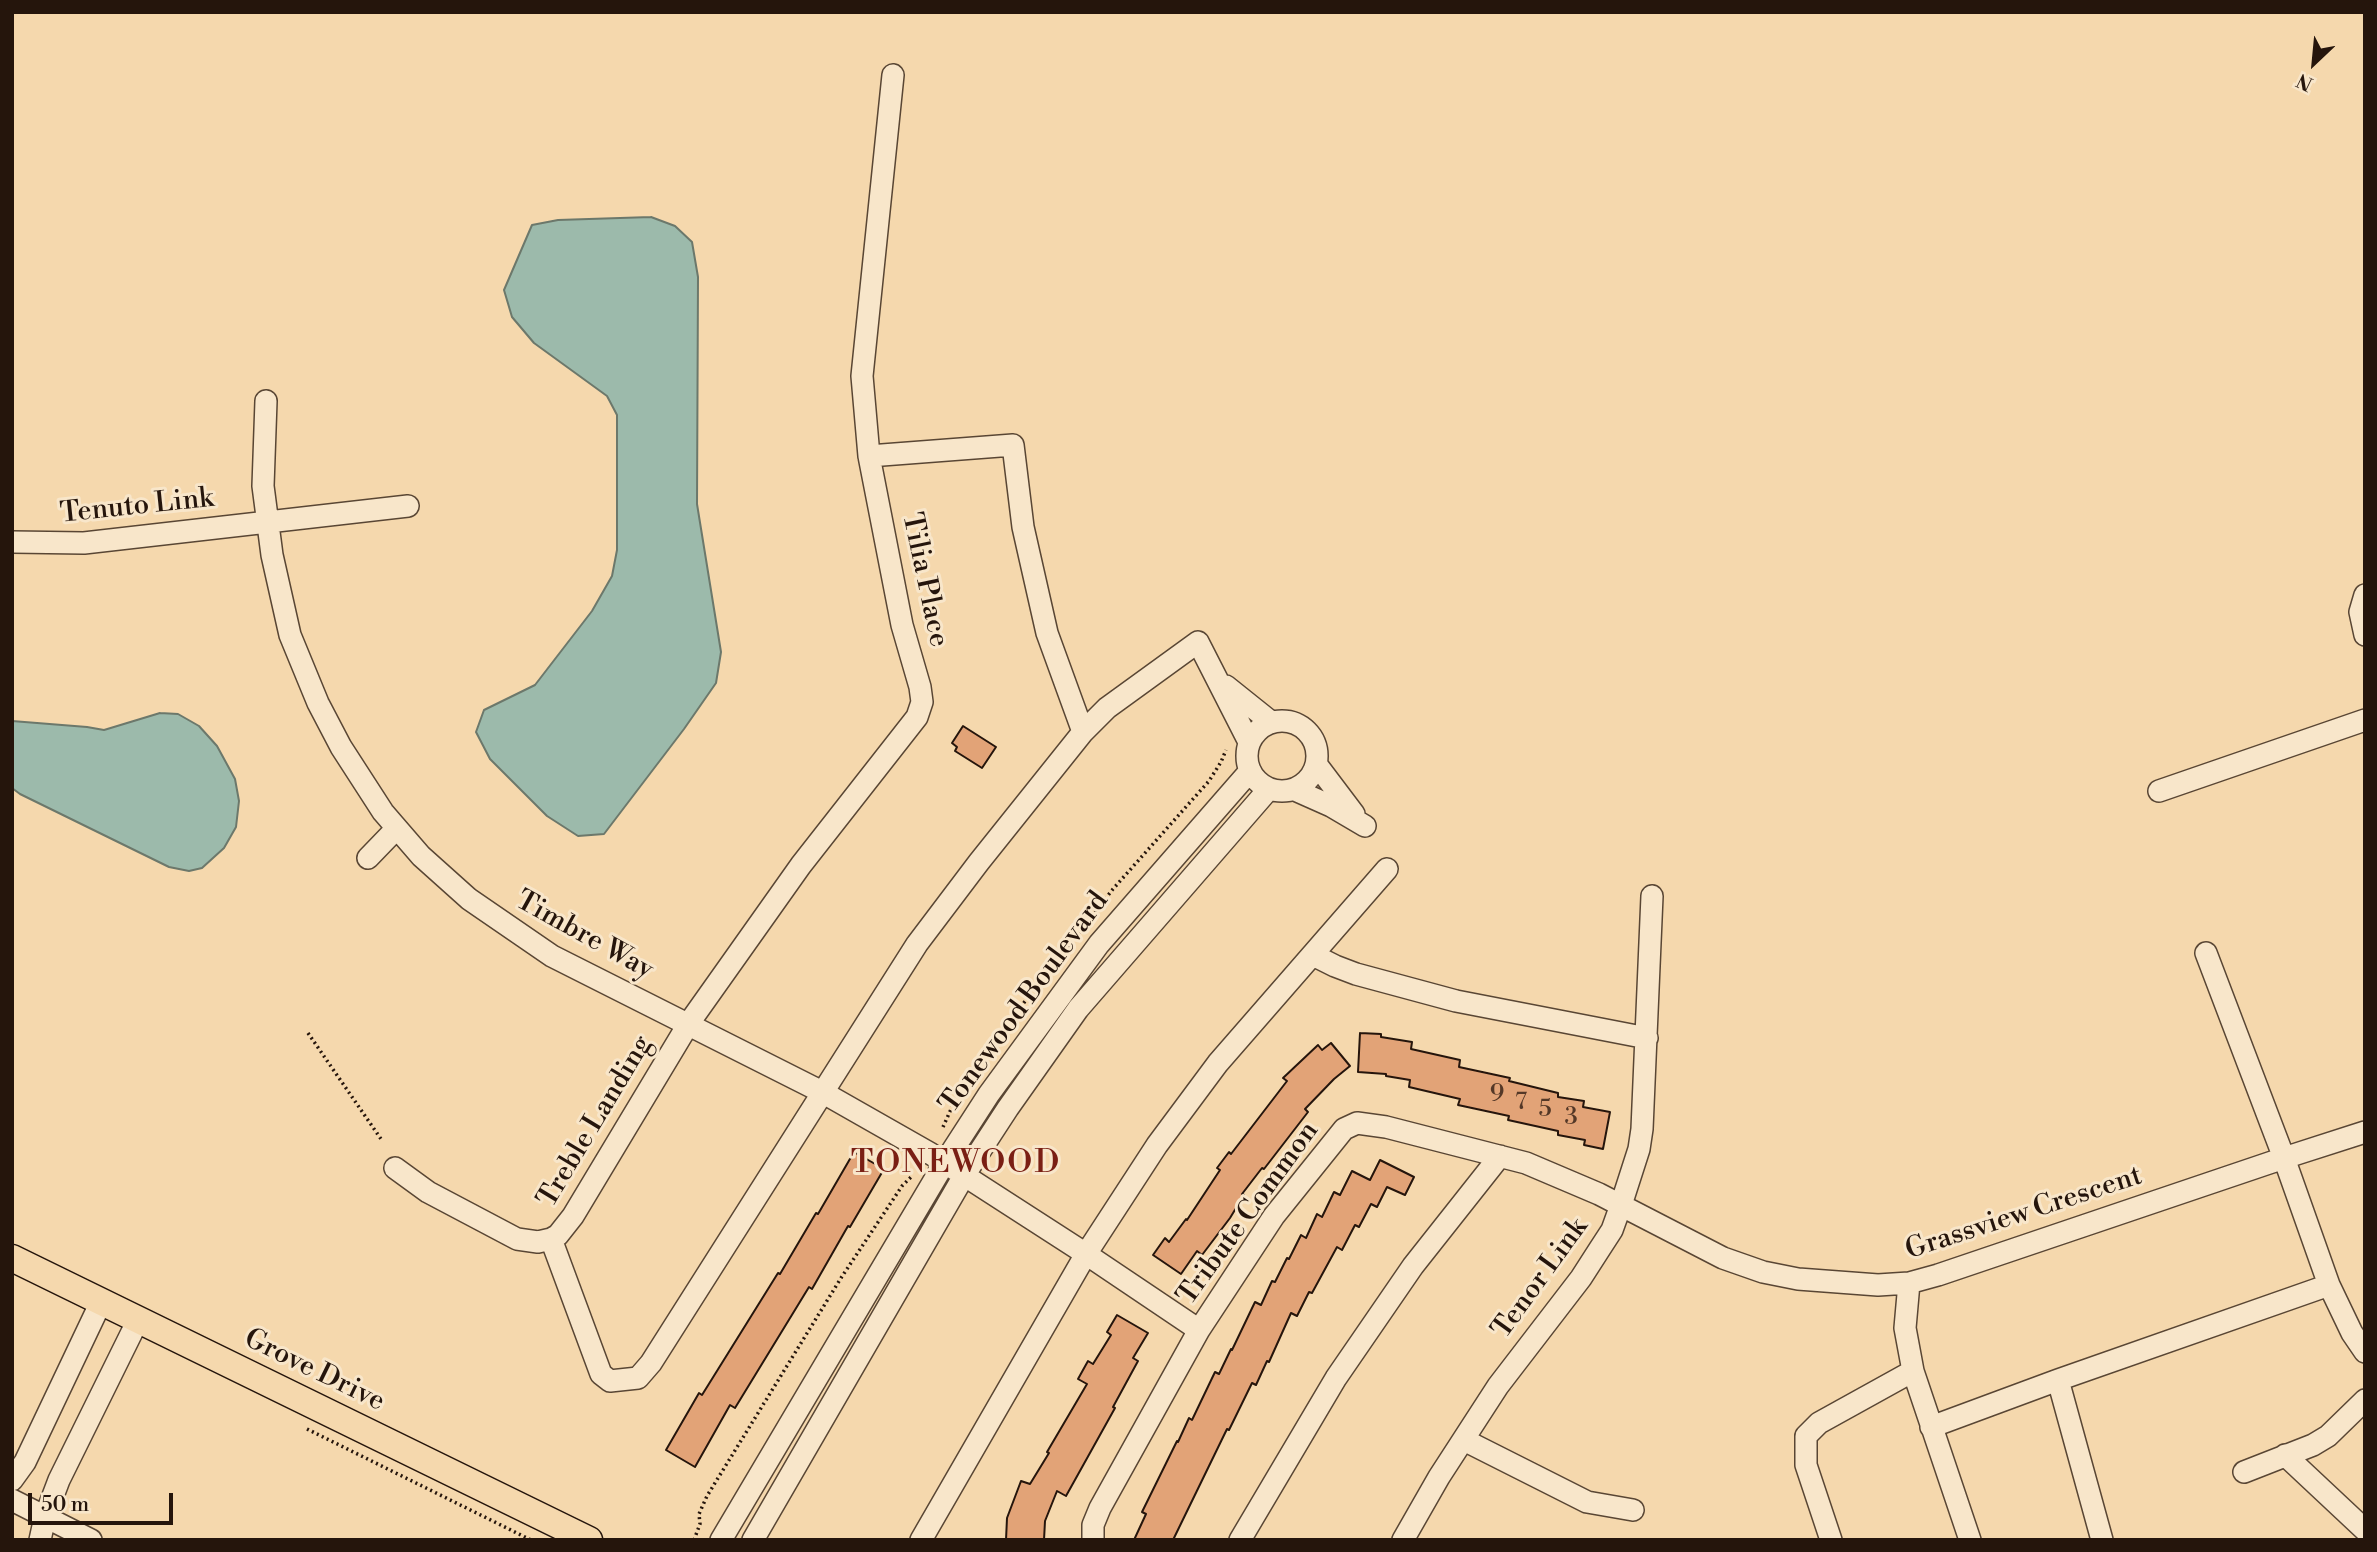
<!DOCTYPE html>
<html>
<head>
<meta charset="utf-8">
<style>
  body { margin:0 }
  #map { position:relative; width:2377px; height:1552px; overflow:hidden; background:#f5d8ad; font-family:"Libre Bodoni",serif }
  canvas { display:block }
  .frame { position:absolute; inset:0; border:14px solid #25150c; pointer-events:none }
  .north { position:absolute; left:2279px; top:28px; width:70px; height:70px; -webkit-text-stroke:5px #f8e6ca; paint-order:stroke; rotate:206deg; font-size:19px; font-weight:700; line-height:28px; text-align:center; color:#25150c }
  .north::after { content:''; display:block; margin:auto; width:24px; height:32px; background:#25150c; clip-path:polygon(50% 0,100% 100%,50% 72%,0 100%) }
  .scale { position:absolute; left:28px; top:1493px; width:145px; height:32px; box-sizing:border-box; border:4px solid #25150c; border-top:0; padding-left:9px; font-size:21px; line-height:24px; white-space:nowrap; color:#25150c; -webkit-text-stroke:5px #f8e6ca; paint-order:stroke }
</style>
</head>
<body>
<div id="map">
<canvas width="2377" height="1552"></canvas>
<div class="frame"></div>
<div class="north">N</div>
<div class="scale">50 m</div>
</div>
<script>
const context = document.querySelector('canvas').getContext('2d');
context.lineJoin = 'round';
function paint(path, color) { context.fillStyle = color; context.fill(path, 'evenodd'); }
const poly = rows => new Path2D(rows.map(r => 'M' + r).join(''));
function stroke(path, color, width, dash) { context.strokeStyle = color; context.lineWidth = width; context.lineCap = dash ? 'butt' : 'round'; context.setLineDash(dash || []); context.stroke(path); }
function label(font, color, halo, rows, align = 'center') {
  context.font = font + ' "Libre Bodoni",serif'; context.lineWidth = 6; context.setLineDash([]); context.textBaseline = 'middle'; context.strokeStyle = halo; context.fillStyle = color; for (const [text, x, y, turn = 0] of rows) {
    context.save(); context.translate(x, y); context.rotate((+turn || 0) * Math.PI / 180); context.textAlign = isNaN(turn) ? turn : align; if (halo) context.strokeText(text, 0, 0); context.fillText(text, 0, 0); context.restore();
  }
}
const water = poly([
  [651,217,675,226,692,242,698,277,697,504,721,652,716,683,684,729,604,834,578,836,547,816,490,759,476,732,484,710,535,685,592,611,612,576,617,550,617,415,607,396,534,343,512,317,504,290,532,225,558,220,651,217],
  [160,713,178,714,199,726,217,746,235,779,239,801,236,827,224,848,202,868,189,871,169,867,20,794,12,788,12,721,87,727,104,730,160,713]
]);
paint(water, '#9cbaab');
stroke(water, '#6c786b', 2);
const building = poly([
  [963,726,996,747,982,768,955,751,957,747,952,743,963,726],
  [1360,1033,1381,1034,1381,1037,1412,1042,1411,1049,1460,1060,1459,1067,1510,1078,1509,1081,1558,1093,1558,1097,1584,1101,1583,1107,1610,1112,1603,1149,1584,1145,1585,1140,1558,1135,1558,1131,1508,1120,1509,1116,1458,1105,1460,1099,1409,1087,1410,1080,1386,1076,1386,1074,1358,1072,1360,1033],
  [1331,1043,1350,1066,1334,1079,1305,1109,1308,1112,1264,1169,1262,1168,1242,1194,1244,1195,1230,1218,1202,1255,1197,1251,1181,1274,1153,1255,1165,1238,1169,1242,1186,1219,1187,1220,1220,1170,1217,1168,1229,1152,1231,1154,1287,1081,1283,1078,1318,1045,1322,1050,1331,1043],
  [854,1152,884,1169,850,1227,848,1226,812,1289,809,1287,735,1408,730,1405,695,1467,666,1450,699,1393,702,1395,778,1273,780,1274,816,1213,818,1214,854,1152],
  [1380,1160,1414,1177,1405,1195,1387,1187,1377,1207,1371,1204,1359,1227,1355,1225,1342,1250,1337,1247,1312,1293,1309,1292,1297,1316,1291,1313,1269,1362,1267,1361,1256,1385,1252,1383,1229,1430,1227,1429,1173,1540,1134,1540,1146,1514,1142,1512,1177,1441,1178,1442,1189,1418,1192,1420,1215,1372,1219,1374,1231,1349,1232,1350,1255,1302,1261,1305,1272,1281,1275,1282,1287,1258,1289,1259,1301,1235,1306,1238,1317,1214,1322,1217,1334,1192,1340,1195,1352,1171,1370,1180,1380,1160],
  [1117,1315,1148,1333,1133,1358,1138,1361,1113,1407,1115,1408,1066,1496,1057,1491,1045,1521,1044,1540,1006,1540,1007,1518,1021,1481,1030,1484,1049,1453,1047,1452,1087,1384,1078,1379,1088,1361,1093,1364,1111,1335,1107,1332,1117,1315]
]);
paint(building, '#e2a377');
stroke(building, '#25150c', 2);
const minor = poly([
  [266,401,263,486,272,555,290,635,318,703,341,747,383,812,421,856,469,899,552,956,822,1092,931,1154,1086,1254,1199,1330],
  [869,456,1013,445,1023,527,1047,633,1083,732],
  [12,542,84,543,408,506],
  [2365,595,2360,612,2365,635],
  [1226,686,1271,722],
  '1247 756a35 35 0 1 1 70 0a35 35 0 1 1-70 0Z',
  [1317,765,1354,814],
  [1295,790,1331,806,1365,826],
  [2159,791,2365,720],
  [368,858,396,829],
  [2206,953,2284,1158,2329,1285,2352,1333,2365,1352],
  [1313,955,1335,966,1356,974,1456,1001,1647,1038],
  [395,1168,428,1192,517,1239,538,1242,551,1239,558,1235,573,1216,689,1023,801,865,917,717,922,702,920,687,902,625,869,456,862,376,893,75],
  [551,1239,601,1374,610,1381,638,1378,651,1363,917,944,979,862,1083,732,1107,708,1198,642,1249,742],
  [1909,1283,1905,1328,1913,1371,1970,1540],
  [2058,1380,2102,1540],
  [1931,1427,2058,1380,2329,1285],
  [1464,1440,1587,1502,1633,1510],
  [2285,1455,2365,1530],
  [2244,1472,2313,1445,2328,1436,2365,1400],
  [12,1480,25,1462,101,1302],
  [12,1500,91,1540],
  [40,1540,45,1517,59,1480,138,1320],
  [721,1540,945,1162,989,1094,1099,944,1250,771],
  [753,1540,965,1174,1008,1108,1078,1009,1268,790],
  [921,1540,1086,1254,1157,1145,1218,1063,1387,869],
  [1093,1540,1093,1525,1100,1508,1199,1330,1274,1216,1344,1129,1357,1123,1386,1127,1526,1163,1599,1194,1723,1258,1763,1272,1798,1279,1878,1285,1909,1283,1938,1275,2284,1158,2365,1132],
  [1240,1540,1336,1378,1413,1266,1500,1156],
  [1403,1540,1439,1477,1498,1386,1581,1278,1599,1250,1612,1230,1621,1205,1639,1149,1642,1129,1652,896],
  [1831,1540,1806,1465,1806,1436,1819,1423,1913,1371]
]);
const major = poly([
  [12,1258,589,1540]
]);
stroke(minor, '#594634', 24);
stroke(major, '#25150c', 29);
stroke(poly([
  [308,1033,381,1139],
  [943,1127,956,1098,1001,1032,1113,889,1209,781,1221,762,1226,750],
  [307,1429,531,1540],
  [694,1540,700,1524,699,1514,707,1496,841,1278,902,1186,912,1176]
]), '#25150c', 3.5, [2, 3.5]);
stroke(minor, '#f8e6ca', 21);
stroke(major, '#f5d8ad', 26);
label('24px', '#543827', null, [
  ["9",1497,1095],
  ["7",1521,1103],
  ["5",1545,1110],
  ["3",1571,1118]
]);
label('28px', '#25150c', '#f8e6ca', [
  ["Tenuto Link",137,507,-6],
  ["Tilia Place",924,580,78],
  ["Timbre Way",584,936,29],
  ["Tonewood Boulevard",1025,1003,-54],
  ["Treble Landing",596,1122,-59],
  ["Tribute Common",1249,1214,-54],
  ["Grassview Crescent",2024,1214,-18],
  ["Tenor Link",1541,1279,-54],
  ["Grove Drive",314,1371,26]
]);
context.letterSpacing = '2px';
label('32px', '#7a1f14', '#f8e6ca', [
  ["TONEWOOD",956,1164]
]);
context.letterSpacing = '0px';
</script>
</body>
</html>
